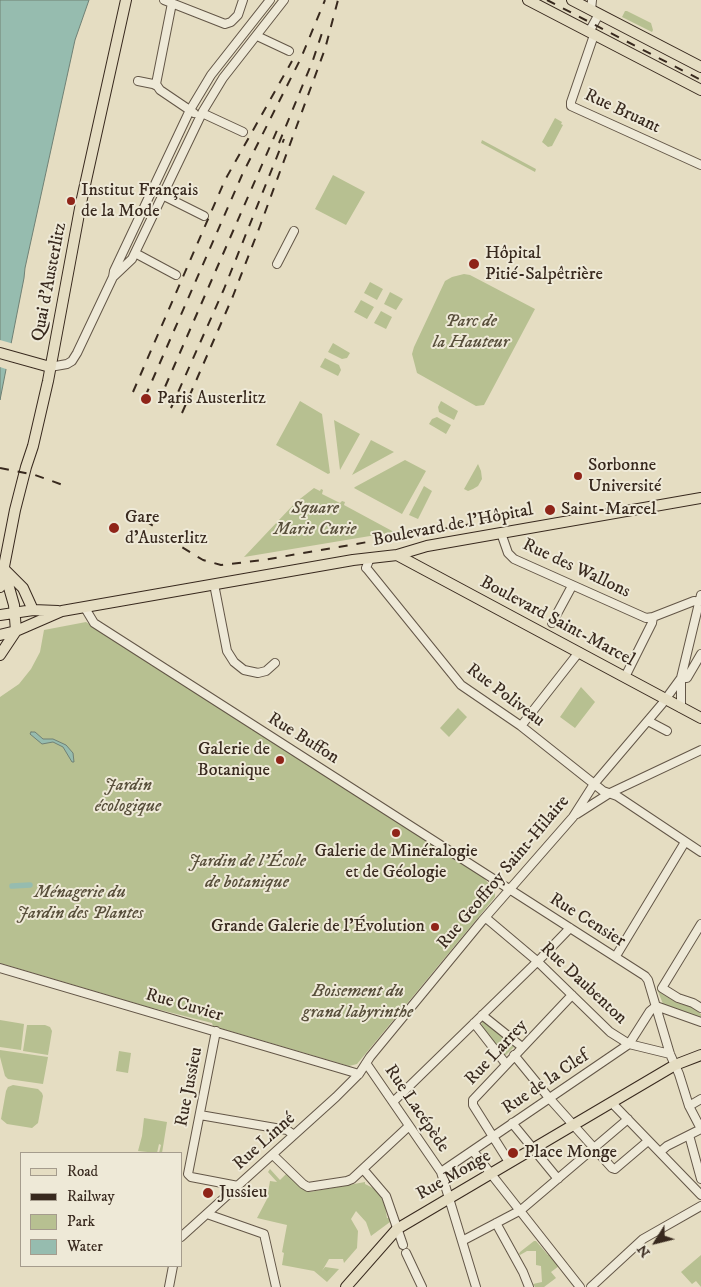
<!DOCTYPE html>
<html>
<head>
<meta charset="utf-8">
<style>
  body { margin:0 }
  #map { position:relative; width:701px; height:1287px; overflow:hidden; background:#e5ddc2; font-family:"IM FELL DW Pica",serif }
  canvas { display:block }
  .legend { position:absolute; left:20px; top:1152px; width:162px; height:115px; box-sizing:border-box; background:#eee9d7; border:1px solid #a59c8d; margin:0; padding:6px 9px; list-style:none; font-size:15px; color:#38291e }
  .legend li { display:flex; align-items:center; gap:10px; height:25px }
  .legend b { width:25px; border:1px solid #a59c8d }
  .north { position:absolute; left:631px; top:1217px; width:50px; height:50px; -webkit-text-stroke:4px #eee9d7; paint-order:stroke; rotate:234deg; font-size:14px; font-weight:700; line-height:20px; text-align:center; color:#38291e }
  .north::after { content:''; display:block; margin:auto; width:18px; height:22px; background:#38291e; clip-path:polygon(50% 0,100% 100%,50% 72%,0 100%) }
</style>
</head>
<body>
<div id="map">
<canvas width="701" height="1287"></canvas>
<ul class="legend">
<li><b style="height:6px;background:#e5ddc2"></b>Road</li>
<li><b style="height:6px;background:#38291e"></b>Railway</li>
<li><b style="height:14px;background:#b7c091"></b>Park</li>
<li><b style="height:14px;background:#96bcaf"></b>Water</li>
</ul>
<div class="north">N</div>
</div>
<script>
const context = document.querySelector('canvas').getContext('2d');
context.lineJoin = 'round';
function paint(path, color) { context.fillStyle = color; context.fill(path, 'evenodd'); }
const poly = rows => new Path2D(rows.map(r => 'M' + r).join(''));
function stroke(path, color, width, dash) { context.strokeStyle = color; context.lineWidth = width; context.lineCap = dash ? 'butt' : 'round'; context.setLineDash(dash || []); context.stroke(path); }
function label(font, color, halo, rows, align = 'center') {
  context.font = font + ' "IM FELL DW Pica",serif'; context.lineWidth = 4; context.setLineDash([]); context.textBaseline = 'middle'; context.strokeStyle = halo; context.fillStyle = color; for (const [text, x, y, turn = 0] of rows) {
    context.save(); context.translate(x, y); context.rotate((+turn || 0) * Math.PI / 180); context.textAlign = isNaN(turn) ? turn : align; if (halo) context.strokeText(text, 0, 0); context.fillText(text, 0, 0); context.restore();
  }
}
paint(poly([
  [625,11,627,11,651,23,653,30,652,32,622,17],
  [555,118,562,122,561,124,563,125,552,146,548,147,542,142],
  [482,140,536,169,535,172,481,143],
  [333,175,365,192,346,225,315,209],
  [464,274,470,275,535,309,484,405,476,406,417,373,412,354,414,347,445,281,452,277],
  [370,282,383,289,377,300,364,293],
  [390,292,403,299,396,310,384,304],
  [361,300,374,307,367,319,354,312],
  [381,311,392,317,386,329,374,323],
  [333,343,350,353,347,358,342,359,328,352],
  [325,358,339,365,341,370,338,376,320,367],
  [300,401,322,414,330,473,328,474,276,445],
  [441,401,458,411,454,420,439,412,438,407],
  [437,417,451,425,446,434,429,424,432,419],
  [334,420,360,434,340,470],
  [371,440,394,452,352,475],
  [405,460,426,471,402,514,354,488,355,487],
  [478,464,481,471,482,479,478,486,473,489,468,491,464,489],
  [424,486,432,491,418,519,409,515],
  [314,488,320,491,321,489,323,490,322,494,340,503,342,501,345,502,344,505,394,532,244,557,296,502],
  [86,622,482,876,495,891,495,897,357,1064,349,1066,213,1026,212,1023,145,1006,0,963,0,697,19,684,31,669,40,652,44,630],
  [581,687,595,702,575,728,560,717],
  [458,708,467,717,449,737,440,728],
  [658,985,658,990,661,993,677,1003,691,1007,701,1014,701,1020,663,1004,657,989],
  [0,1020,24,1024,21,1050,0,1047],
  [482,1022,485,1022,513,1045,514,1047,506,1055,504,1055,481,1026],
  [27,1025,45,1025,50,1027,52,1031,48,1055,23,1051],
  [0,1050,48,1057,43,1084,8,1079,5,1076,0,1057],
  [119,1051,131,1053,128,1073,116,1071],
  [13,1085,38,1089,42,1093,43,1096,38,1123,32,1128,7,1124,1,1119,6,1091,8,1087],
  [144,1118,167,1122,162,1153,159,1153,161,1145,159,1144,157,1153,138,1151,142,1136],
  [270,1169,280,1180,287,1173,303,1189,310,1192,365,1182,365,1184,375,1189,380,1195,385,1206,387,1218,389,1218,390,1222,371,1236,366,1222,356,1211,351,1219,358,1231,357,1248,344,1263,343,1259,329,1259,322,1271,325,1267,339,1269,327,1282,314,1271,282,1265,284,1253,282,1252,287,1225,257,1218,267,1199,270,1181,277,1182,268,1172],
  [534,1241,536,1241,548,1255,550,1254,559,1266,551,1272,556,1278,544,1287,535,1287,533,1284,542,1282,541,1266,536,1265,536,1251,527,1251,520,1255,519,1254,520,1252],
  [701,1255,701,1287,696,1281,692,1284,681,1272]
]), '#b7c091');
const water = poly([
  [0,0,89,0,75,40,25,268,24,278,0,400,0,0],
  [31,732,35,732,43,739,53,739,66,745,73,753,74,762,72,762,63,747,53,742,42,744,30,734,31,732]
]);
paint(water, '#96bcaf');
stroke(water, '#708175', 1);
paint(poly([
  [0,340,14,344,9,370,0,367]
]), '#e5ddc2');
stroke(poly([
  [12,886,30,885]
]), '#96bcaf', 5.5);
const minor = poly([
  [164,0,225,24,231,22,238,15,243,0],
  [172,3,156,84,160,90,194,113],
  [591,10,592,0],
  [589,32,599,14],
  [594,35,571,102,571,106,701,165],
  [257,36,289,51],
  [138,81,153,84,157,86],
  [202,113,243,132],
  [162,195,204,216],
  [135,253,176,275],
  [277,264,294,231],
  [113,277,132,259,203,111,223,78,284,0],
  [50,367,67,364,72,361,77,353,113,277,114,271,190,110,211,75,270,0],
  [501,533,508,553,514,559,646,618,653,617],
  [370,558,366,568,368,570,461,685,521,726,603,791,617,796,701,852],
  [214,584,227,651,234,662,244,670,258,673,266,671,275,663],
  [85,608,94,623,645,976,648,980,670,1054,679,1074,689,1106,701,1129],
  [552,623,572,586],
  [625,677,652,623,653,617,694,601,699,602],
  [681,678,687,678,701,654],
  [681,708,681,678,701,595],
  [648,721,667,731],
  [521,726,579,652],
  [577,814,610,793,701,750],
  [486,918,537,961,610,1032,629,1044,670,1054],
  [701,924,662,988,678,998,693,1003,701,1008],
  [616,956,685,842],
  [0,968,359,1074],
  [656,1006,701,1022],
  [482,1015,522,1047],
  [474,1023,506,1064],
  [216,1031,188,1174,191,1177,238,1186],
  [514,1055,550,1099,612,1168,615,1169,648,1141],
  [366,1063,441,1172,476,1287],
  [393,1102,542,957,570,928],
  [612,1103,701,1195],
  [689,1106,701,1099],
  [200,1115,287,1130,294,1135],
  [512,1123,558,1179],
  [689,1135,701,1179],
  [473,1151,580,1287],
  [660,1152,667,1146,701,1129],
  [273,1155,303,1184,308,1187,347,1181,352,1179,409,1126],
  [509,1162,473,1105,473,1100,572,995],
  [363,1169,386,1196,403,1245],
  [441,1172,629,1044,650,1011,656,1006],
  [207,1214,264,1234,276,1287],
  [496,1223,523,1272,529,1287],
  [181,1237,336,1097,359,1074,370,1057,482,921,573,817,594,784,662,704,681,678],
  [462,1241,521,1210,628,1119],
  [406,1253,422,1287],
  [169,1287,173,1266],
  [591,1287,643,1239,701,1206]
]);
const major = poly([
  [528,0,701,90],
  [572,0,701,67],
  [0,353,50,367],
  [397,555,701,718],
  [4,569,23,588,33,610],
  [4,570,14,605,16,631],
  [0,587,15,510,26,467,33,446,48,381,81,203,126,0],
  [0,615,33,610,58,611],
  [0,635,16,631,62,611,353,560,397,555,427,546,701,498],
  [0,655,16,631],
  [346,1287,397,1229,675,1065,701,1055]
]);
stroke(minor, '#635647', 10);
stroke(major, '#38291e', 12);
stroke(minor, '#eee9d7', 8);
stroke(major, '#e5ddc2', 10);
stroke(poly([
  [547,0,701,80],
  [279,143,313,60,324,27],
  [133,392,225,180,292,61],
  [145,397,242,175,301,58,325,0],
  [158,403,278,128],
  [171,408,224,289,284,139],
  [182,413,233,296,260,226,325,49,338,0],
  [0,468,35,475,63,485],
  [130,511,155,527],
  [167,538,203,560,221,565,230,564,263,560,501,519]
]), '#38291e', 2, [9, 9]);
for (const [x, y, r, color] of [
  [71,201,5,"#8f2418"],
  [474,264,6,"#8f2418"],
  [146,399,6,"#8f2418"],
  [578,476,5,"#8f2418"],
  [550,510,6,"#8f2418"],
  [114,528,6,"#8f2418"],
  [280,760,5,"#8f2418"],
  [396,833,5,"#8f2418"],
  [435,927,5,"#8f2418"],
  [513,1153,6,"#8f2418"],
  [208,1193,6,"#8f2418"]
]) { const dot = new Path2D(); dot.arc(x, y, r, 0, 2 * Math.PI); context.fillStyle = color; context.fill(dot); stroke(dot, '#eee9d7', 2); }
label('18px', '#38291e', '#eee9d7', [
  ["Rue Bruant",622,112,25],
  ["Quai d'Austerlitz",50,282,-79],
  ["Boulevard de l'Hôpital",453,526,-11],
  ["Rue des Wallons",576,569,25],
  ["Boulevard Saint-Marcel",557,622,28],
  ["Rue Poliveau",505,696,37],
  ["Rue Buffon",303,739,32],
  ["Rue Geoffroy Saint-Hilaire",504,873,-50],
  ["Rue Censier",587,921,32],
  ["Rue Daubenton",583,984,43],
  ["Rue Cuvier",184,1006,16],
  ["Rue Larrey",497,1053,-47],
  ["Rue de la Clef",546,1083,-34],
  ["Rue Jussieu",190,1087,-79],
  ["Rue Lacépède",416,1109,56],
  ["Rue Linné",265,1142,-42],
  ["Rue Monge",454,1176,-30]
]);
label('18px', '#38291e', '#eee9d7', [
  ["Institut Français",81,191],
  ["de la Mode",81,212],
  ["Hôpital",485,254],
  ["Pitié-Salpêtrière",485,275],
  ["Paris Austerlitz",157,399],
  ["Sorbonne",588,466],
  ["Université",588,487],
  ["Saint-Marcel",561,510],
  ["Gare",125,518],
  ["d'Austerlitz",125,539],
  ["Galerie de",270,750,"right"],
  ["Botanique",270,771,"right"],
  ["Galerie de Minéralogie",396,852,"center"],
  ["et de Géologie",396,873,"center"],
  ["Grande Galerie de l'Évolution",425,927,"right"],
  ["Place Monge",524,1153],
  ["Jussieu",219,1193]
], 'left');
label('italic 18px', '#584f3b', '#eee9d7', [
  ["Parc de",471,322],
  ["la Hauteur",471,343],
  ["Square",315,509],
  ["Marie Curie",315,530],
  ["Jardin",128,786],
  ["écologique",128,807],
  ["Jardin de l'École",247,862],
  ["de botanique",247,883],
  ["Ménagerie du",80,893],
  ["Jardin des Plantes",80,914],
  ["Boisement du",358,992],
  ["grand labyrinthe",358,1013]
]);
</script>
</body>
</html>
